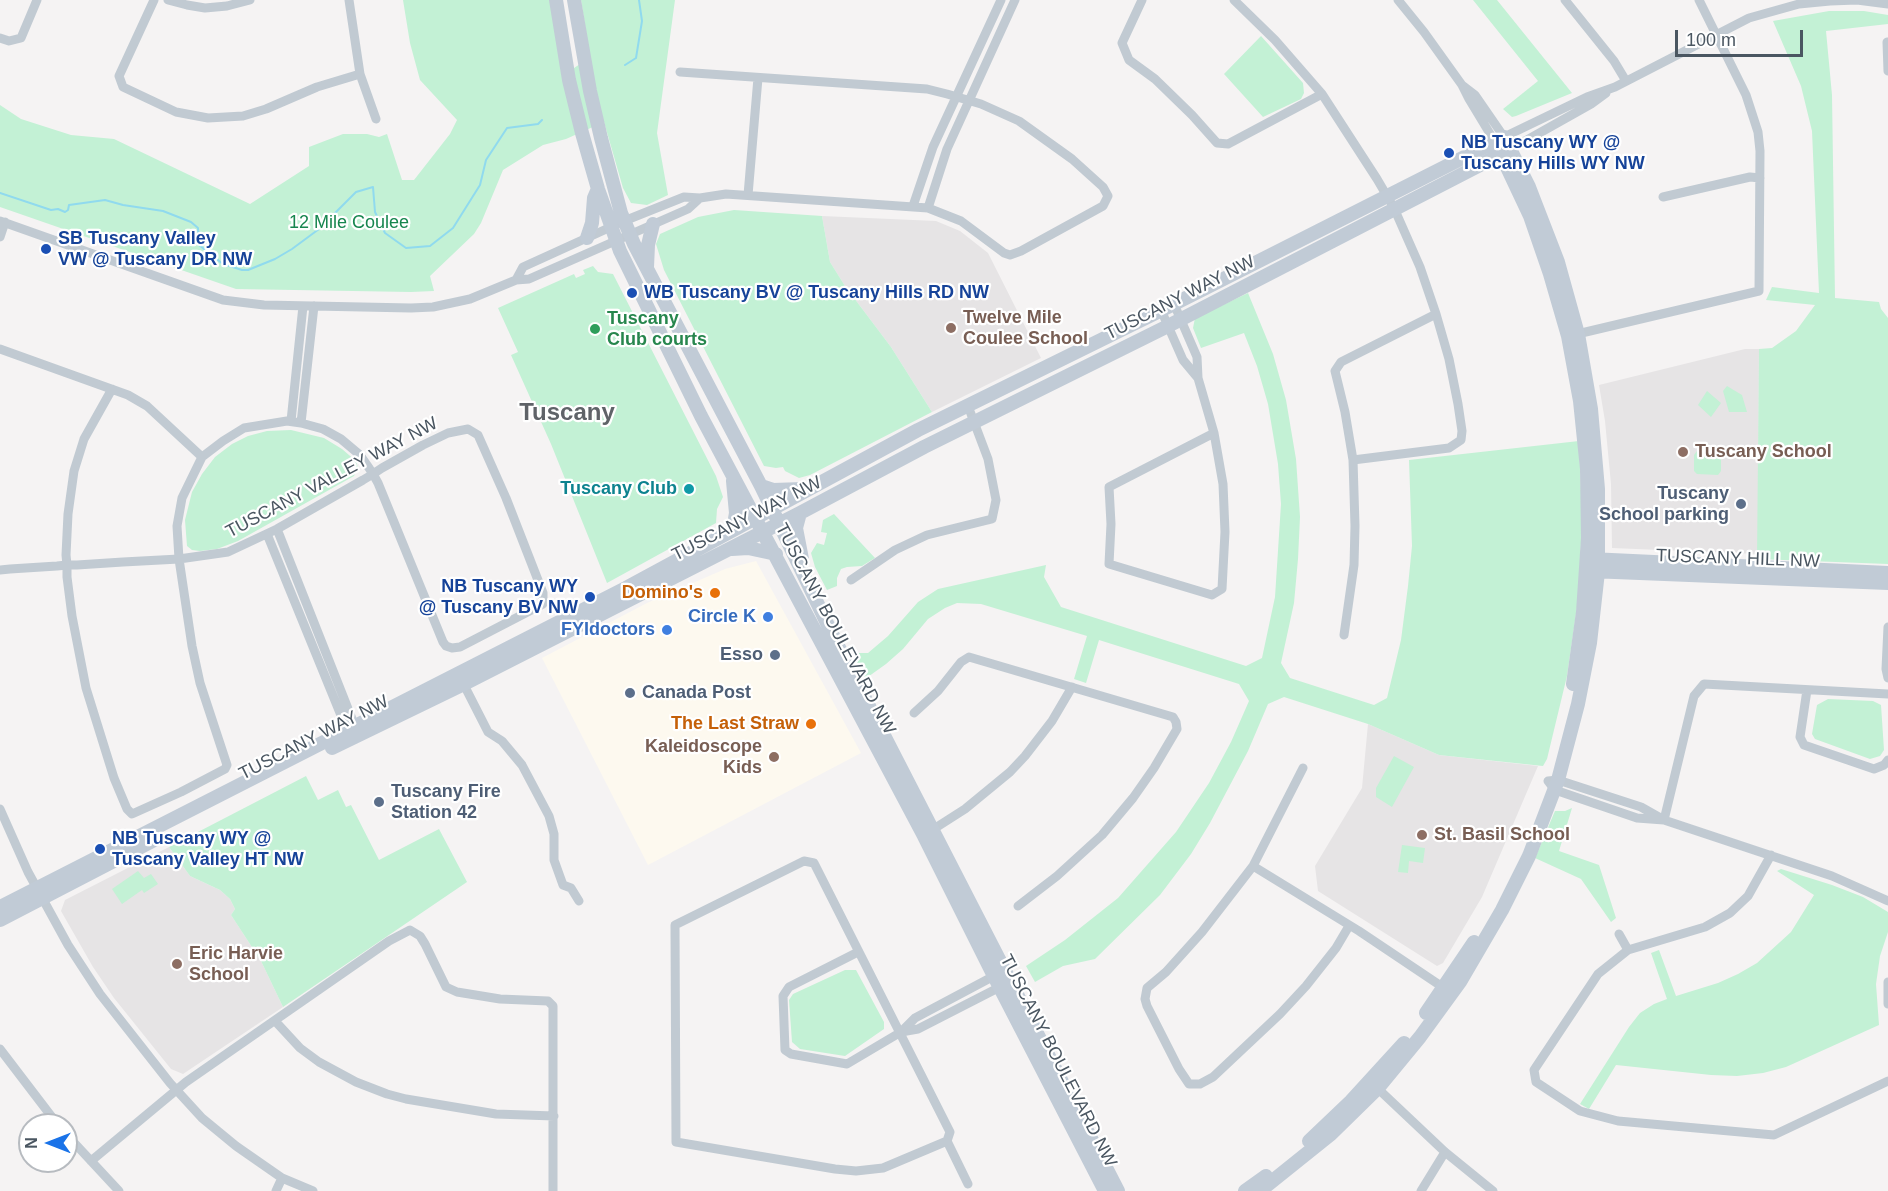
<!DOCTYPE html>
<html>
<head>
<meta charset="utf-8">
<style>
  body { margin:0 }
  #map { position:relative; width:1888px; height:1191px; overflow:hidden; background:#f5f3f3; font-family:Helvetica,sans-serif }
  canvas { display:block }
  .north { position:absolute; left:18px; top:1113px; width:60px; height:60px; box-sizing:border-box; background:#fff; border:2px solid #b7bbc0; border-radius:50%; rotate:270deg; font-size:16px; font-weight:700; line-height:24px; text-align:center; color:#4a5661 }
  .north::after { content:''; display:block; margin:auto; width:21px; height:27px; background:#1a73e8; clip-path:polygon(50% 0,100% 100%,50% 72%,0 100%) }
  .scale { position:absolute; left:1675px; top:30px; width:128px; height:27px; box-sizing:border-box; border:3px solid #4a5661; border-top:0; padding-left:8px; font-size:18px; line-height:21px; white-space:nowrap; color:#4a5661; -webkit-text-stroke:4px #fff; paint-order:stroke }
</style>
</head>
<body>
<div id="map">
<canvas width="1888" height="1191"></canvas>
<div class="north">N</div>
<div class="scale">100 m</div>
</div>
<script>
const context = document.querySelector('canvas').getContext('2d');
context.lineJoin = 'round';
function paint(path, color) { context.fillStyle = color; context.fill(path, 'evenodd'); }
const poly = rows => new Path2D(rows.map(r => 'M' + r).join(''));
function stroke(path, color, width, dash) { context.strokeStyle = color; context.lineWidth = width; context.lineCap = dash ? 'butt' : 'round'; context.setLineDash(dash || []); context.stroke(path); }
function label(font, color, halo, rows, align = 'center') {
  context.font = font + ' Helvetica,sans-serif'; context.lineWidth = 4.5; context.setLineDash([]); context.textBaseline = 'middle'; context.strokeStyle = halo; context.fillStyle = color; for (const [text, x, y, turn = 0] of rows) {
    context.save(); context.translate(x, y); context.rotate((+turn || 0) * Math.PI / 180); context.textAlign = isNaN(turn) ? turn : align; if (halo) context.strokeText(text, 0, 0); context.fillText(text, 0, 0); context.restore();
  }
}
paint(poly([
  [756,561,861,753,648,865,542,658,647,603,725,569]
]), '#fdf9ef');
paint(poly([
  [822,216,936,221,960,231,988,253,1041,358,932,412,891,347,845,286,830,262],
  [1745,349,1759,349,1758,554,1612,548,1611,484,1605,421,1599,385],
  [1368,724,1439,755,1538,766,1482,897,1443,963,1437,966,1318,891,1315,866,1362,788],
  [169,847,190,876,220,890,230,899,235,909,231,915,261,961,283,1007,183,1074,171,1069,114,998,93,967,61,911,65,900]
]), '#e6e4e5');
paint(poly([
  [403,0,551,0,564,75,590,57,581,0,675,0,657,133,668,195,647,205,631,203,623,188,604,122,566,139,543,145,503,170,481,223,474,234,430,276,434,291,411,292,236,289,0,207,0,105,21,119,71,135,114,139,250,204,309,166,309,147,343,134,367,134,379,137,387,134,402,180,414,180,450,134,457,120,420,80,410,43],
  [1473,0,1497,0,1572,93,1516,116,1512,117,1503,109,1538,81],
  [1829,11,1864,11,1888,15,1888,24,1826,31,1832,95,1835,298,1879,302,1881,309,1888,318,1888,564,1757,559,1759,349,1772,348,1796,331,1815,305,1766,300,1772,287,1819,293,1812,131,1801,86,1773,21],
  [1261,36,1303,83,1304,93,1301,99,1263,117,1224,74],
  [734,210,822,216,830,262,845,286,891,347,932,412,810,475,799,478,785,471,783,467,776,468,764,466,664,270,656,244,660,234,698,217],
  [593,266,598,272,613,274,716,476,723,497,717,509,716,523,607,583,551,444,511,355,518,352,498,308,574,274,576,278,585,274,583,270],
  [1248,293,1273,354,1286,400,1296,459,1300,517,1298,559,1294,603,1281,663,1290,678,1374,705,1387,698,1401,640,1408,586,1412,546,1409,460,1579,441,1582,517,1579,593,1567,676,1547,759,1543,766,1439,755,1368,724,1284,697,1268,704,1248,751,1210,823,1191,854,1160,895,1095,959,1063,966,1035,982,1026,966,1065,940,1118,898,1176,832,1209,783,1231,742,1249,701,1239,684,1099,640,1086,683,1074,679,1087,636,981,604,957,603,945,608,928,619,903,649,886,664,865,679,853,653,868,653,888,636,918,602,938,589,1046,565,1044,577,1061,607,1246,666,1262,658,1275,597,1281,504,1278,464,1268,404,1257,366,1244,333,1201,348,1193,328,1195,318],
  [1727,386,1742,395,1747,412,1729,412,1723,391],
  [1707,391,1721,403,1711,417,1698,405],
  [291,430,324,438,342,449,356,461,358,468,354,476,238,541,217,549,200,551,192,550,187,546,185,520,192,492,202,474,215,457,232,444,248,436,267,431],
  [1697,451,1719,452,1721,454,1721,471,1718,475,1697,474,1694,471,1694,455],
  [834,514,875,558,862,566,847,567,841,569,837,578,837,586,827,590,815,567,811,553,817,543,824,545,827,533,821,532,823,520],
  [1828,699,1873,701,1881,705,1884,750,1880,756,1870,759,1815,739,1812,734,1817,705],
  [1394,756,1414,767,1392,807,1376,797,1376,788],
  [306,776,318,800,338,790,346,807,351,805,379,860,439,829,467,882,283,1007,261,961,231,915,235,909,230,899,220,890,190,876,169,847],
  [1572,808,1559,851,1599,865,1616,918,1611,922,1581,879,1535,858,1555,811,1565,811],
  [1402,845,1425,848,1423,863,1409,861,1408,873,1398,872],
  [1781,869,1832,885,1863,897,1888,912,1888,932,1880,956,1876,984,1879,1025,1786,1067,1763,1073,1737,1076,1711,1075,1616,1065,1589,1109,1580,1104,1629,1027,1640,1013,1654,1004,1667,999,1651,953,1659,950,1676,996,1718,983,1738,974,1757,963,1791,932,1814,895,1777,871],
  [138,871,144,878,151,874,158,884,144,893,142,890,122,904,112,889],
  [845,970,856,970,884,1022,884,1029,845,1056,800,1049,792,1042,789,1000,793,994]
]), '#c3f1d5');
stroke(poly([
  [625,65,636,58,642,21,639,0],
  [0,193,51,210,58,209,65,212,68,210,69,205,105,200,123,205,163,211,191,222,198,228,199,245,223,264,242,270,248,270,275,259,292,249,319,229,356,192,373,187,375,212,385,233,406,248,430,246,453,228,480,185,486,160,507,128,538,124,542,120]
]), '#90daee', 2);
stroke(poly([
  [154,0,119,76,123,87,176,112,208,118,243,116,266,109,317,87,360,74],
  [168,0,187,5,205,8,227,6,250,0],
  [349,0,360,74,376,119],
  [1142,0,1122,43,1129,60,1155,79,1192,115,1217,143,1228,144,1322,94],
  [1234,0,1275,40,1322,94,1377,179,1394,208,1420,267,1436,314,1449,359,1458,404,1462,431,1461,440,1449,448,1353,460,1345,412,1335,371,1341,362,1436,314],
  [1398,0,1424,32,1462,85,1469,99,1495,142],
  [1565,0,1614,61,1626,81],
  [0,38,9,41,21,38,37,0],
  [1887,42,1888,71],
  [1462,85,1475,95,1504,137,1587,97,1615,87,1749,18,1799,4,1830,1,1857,0,1888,4],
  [1511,149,1591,104,1606,93],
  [748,195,758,78],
  [1663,197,1750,177,1760,178],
  [913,206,933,147,1001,0],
  [928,208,947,149,1015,0],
  [0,221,223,300,264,305,411,308,433,307,470,299,516,280,529,279,688,209,700,198],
  [0,237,5,222],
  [516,280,523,267,624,221,684,197,700,198,726,194,928,208,961,221,1004,253,1010,255,1021,251,1103,206,1108,196,1103,187,1072,159,1019,121,981,104,947,94,927,89,680,72],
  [1174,304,1197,357,1198,378,1214,433,1223,484,1225,532,1222,589,1212,595,1109,564,1111,524,1109,487,1214,433],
  [1161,310,1183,360,1198,378],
  [1573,335,1759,291,1760,151,1758,132,1746,95,1699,0],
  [0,349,128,395,147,406,202,457],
  [291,421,303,306],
  [301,423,314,306],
  [277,529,356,729],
  [267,534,347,730,351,734],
  [0,570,10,569,57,566,67,565,77,565,123,562,179,559,228,552,277,529,363,480,373,474,382,468,423,445,448,433,468,429,478,435,506,498,543,593,543,604,460,647,452,648,446,646,443,642,378,483,373,474,367,465,360,455,341,439,323,429,301,423,287,421,244,428,223,441,202,457,182,498,177,526,179,559,192,646,200,683,227,765,225,769,181,792,132,814,127,809,114,778,86,688,72,616,67,577,67,565,66,555,68,514,74,471,84,439,112,389],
  [851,580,895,550,927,535,992,519,996,500,988,459,968,406],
  [1888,627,1886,669,1888,678],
  [1344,635,1354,565,1355,526,1353,460],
  [462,681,488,732,502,741,522,765,549,816,554,834,554,860,563,885,571,888,579,901],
  [1807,690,1800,737,1804,745,1874,769,1884,765,1888,760],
  [914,713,938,691,961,662,969,657,1173,717,1176,722,1177,729,1154,768,1133,798,1102,835,1057,876,1018,906],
  [0,809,28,872,68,945,100,994,170,1083,202,1118,236,1146,282,1178,313,1191],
  [1664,820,1637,818,1555,790,1548,781,1558,780,1641,807,1664,820,1832,876,1888,901],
  [1664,820,1694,696,1704,684,1888,694],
  [929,832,965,809,1010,772,1025,756,1052,721,1072,687],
  [1771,855,1748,896,1730,913,1705,927,1628,950,1598,974,1534,1070,1536,1082,1580,1111,1618,1121,1774,1135,1888,1081],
  [804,861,814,863,950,1132,947,1141,883,1168,856,1171,835,1169,676,1142,675,925,804,861],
  [1253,866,1303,768],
  [1349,926,1336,948,1306,986,1280,1014,1213,1077,1200,1084,1189,1084,1179,1069,1147,1006,1145,999,1147,988,1166,972,1202,932,1253,866,1359,931,1447,990],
  [1619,934,1628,950],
  [858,952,789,987,783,996,785,1050,791,1054,847,1064,901,1032,915,1018,994,976,999,976],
  [1888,982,1888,1004],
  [276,1022,300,1048,319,1062,356,1082,387,1094,406,1099,496,1114,554,1116],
  [901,1032,918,1029,1000,987,1003,982],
  [0,1049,58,1125],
  [1374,1085,1445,1152,1493,1191],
  [66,1134,119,1191],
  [947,1141,968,1184],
  [91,1161,186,1082,389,941,410,930,420,936,425,944,446,987,457,992,500,999,548,1001,553,1006,553,1191],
  [276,1191,282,1178],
  [1421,1191,1445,1152]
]), '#c1cad2', 9);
stroke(poly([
  [556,0,569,80,582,133,598,189,620,251,701,416,924,836,994,976,1105,1191],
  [574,0,590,91,601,138,621,213,634,244,761,486,836,642,1118,1191],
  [1497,146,1530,216,1550,274,1568,336,1580,401,1587,469,1588,538,1583,612,1573,684],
  [587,238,592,223,594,198,597,191],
  [647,267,648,245,653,224],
  [761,486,773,490,803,489],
  [800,513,796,528,802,559],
  [733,530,736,513,733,481],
  [732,549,748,548,776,554],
  [1590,559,1888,573],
  [1590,571,1888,583],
  [332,748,464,684,800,513,924,447,1168,326,1511,149],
  [0,907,626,588,918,430,1174,304,1504,137,1529,187,1558,262,1578,334,1591,409,1598,489,1598,572,1590,643,1578,704,1558,780,1529,856,1502,910,1460,982,1420,1037,1378,1088,1331,1134,1260,1191],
  [0,920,158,838],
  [1426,1013,1474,942],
  [1309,1141,1351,1101,1404,1043],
  [1245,1191,1266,1176]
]), '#c1cbd6', 14);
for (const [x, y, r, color] of [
  [1449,153,6,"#1a4fb4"],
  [46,249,6,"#1a4fb4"],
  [632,293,6,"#1a4fb4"],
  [951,328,6,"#8d6e63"],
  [595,329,6,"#2e9e5b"],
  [1683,452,6,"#8d6e63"],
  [689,489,6,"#0f9aa8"],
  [1741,504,6,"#5c6f8a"],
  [715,593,6,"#e8710a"],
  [590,597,6,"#1a4fb4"],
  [768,617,6,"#3f7fe0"],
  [667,630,6,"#3f7fe0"],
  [775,655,6,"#5c6f8a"],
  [630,693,6,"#5c6f8a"],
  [811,724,6,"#e8710a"],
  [774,757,6,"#8d6e63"],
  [379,802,6,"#5c6f8a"],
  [1422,835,6,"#8d6e63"],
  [100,849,6,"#1a4fb4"],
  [177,964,6,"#8d6e63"]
]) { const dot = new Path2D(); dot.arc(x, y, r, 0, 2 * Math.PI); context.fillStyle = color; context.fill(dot); stroke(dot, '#fff', 2); }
label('bold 18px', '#164399', '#fff', [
  ["NB Tuscany WY @",1461,143],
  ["Tuscany Hills WY NW",1461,164],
  ["SB Tuscany Valley",58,239],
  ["VW @ Tuscany DR NW",58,260],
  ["WB Tuscany BV @ Tuscany Hills RD NW",644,293],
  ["NB Tuscany WY",578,587,"right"],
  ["@ Tuscany BV NW",578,608,"right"],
  ["NB Tuscany WY @",112,839],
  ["Tuscany Valley HT NW",112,860]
], 'left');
label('18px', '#17864f', '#fff', [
  ["12 Mile Coulee",349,223]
]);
label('18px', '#4a5661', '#fff', [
  ["TUSCANY WAY NW",1180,298,-27],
  ["TUSCANY VALLEY WAY NW",332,478,-28],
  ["TUSCANY WAY NW",747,519,-27],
  ["TUSCANY HILL NW",1738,559,2],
  ["TUSCANY BOULEVARD NW",835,629,62],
  ["TUSCANY WAY NW",314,738,-27],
  ["TUSCANY BOULEVARD NW",1058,1061,63]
]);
label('bold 18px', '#785e54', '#fff', [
  ["Twelve Mile",963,318],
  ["Coulee School",963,339],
  ["Tuscany School",1695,452],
  ["Kaleidoscope",762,747,"right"],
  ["Kids",762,768,"right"],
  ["St. Basil School",1434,835],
  ["Eric Harvie",189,954],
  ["School",189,975]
], 'left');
label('bold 18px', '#27864d', '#fff', [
  ["Tuscany",607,319],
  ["Club courts",607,340]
], 'left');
label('bold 18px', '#0d838f', '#fff', [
  ["Tuscany Club",677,489]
], 'right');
label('bold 18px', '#4e5e75', '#fff', [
  ["Tuscany",1729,494],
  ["School parking",1729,515],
  ["Esso",763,655],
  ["Canada Post",642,693,"left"],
  ["Tuscany Fire",391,792,"left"],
  ["Station 42",391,813,"left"]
], 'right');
label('bold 18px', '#c56008', '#fff', [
  ["Domino's",703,593],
  ["The Last Straw",799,724]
], 'right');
label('bold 18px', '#366cbe', '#fff', [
  ["Circle K",756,617],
  ["FYIdoctors",655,630]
], 'right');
label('bold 24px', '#5f6368', '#fff', [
  ["Tuscany",567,413]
]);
</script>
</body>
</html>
